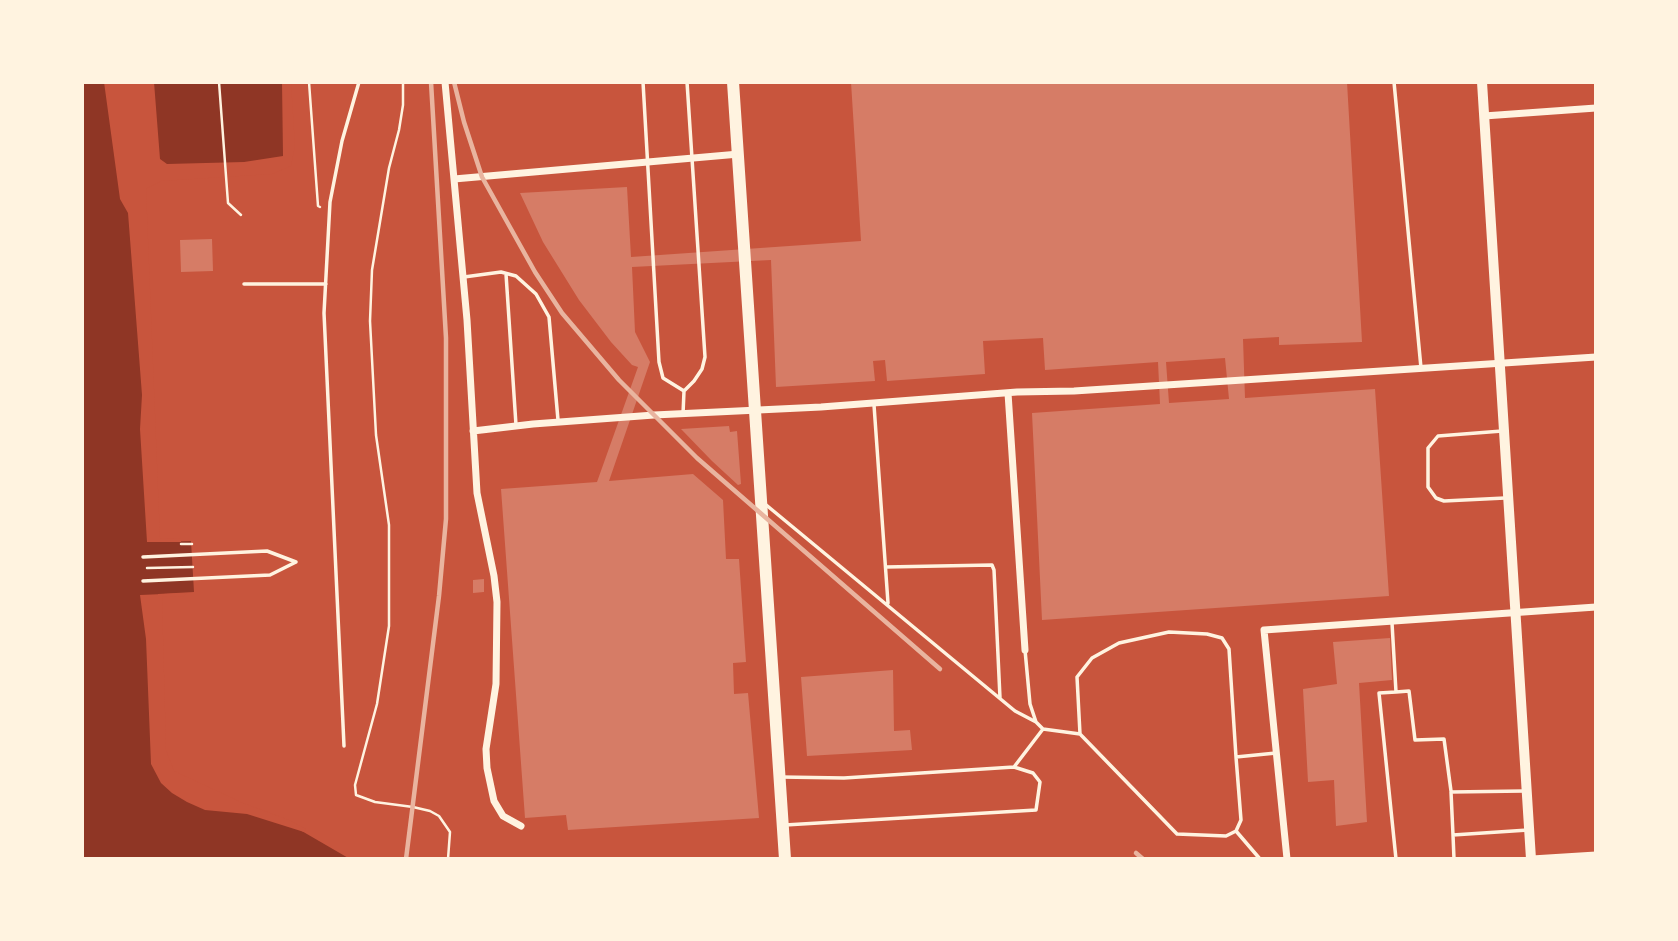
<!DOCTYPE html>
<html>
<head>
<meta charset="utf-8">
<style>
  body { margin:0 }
  #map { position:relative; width:1678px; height:941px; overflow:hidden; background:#c8553d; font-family:Barlow,sans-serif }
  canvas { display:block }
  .frame { position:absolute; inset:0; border:84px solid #fff3e0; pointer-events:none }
</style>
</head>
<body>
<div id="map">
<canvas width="1678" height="941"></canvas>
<div class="frame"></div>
</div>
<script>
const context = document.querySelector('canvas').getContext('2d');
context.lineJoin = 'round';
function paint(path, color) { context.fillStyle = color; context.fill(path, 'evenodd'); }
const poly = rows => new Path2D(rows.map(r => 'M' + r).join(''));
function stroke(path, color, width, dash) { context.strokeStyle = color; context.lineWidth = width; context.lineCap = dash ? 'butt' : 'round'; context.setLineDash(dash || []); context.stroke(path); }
paint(poly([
  [82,82,288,82,289,163,160,177,142,188,157,542,191,541,194,592,158,594,163,751,171,773,288,823,350,859,82,859]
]), '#8f3625');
paint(poly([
  [104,82,154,82,160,159,167,164,244,162,283,156,282,82,291,82,295,146,291,166,272,174,161,181,146,189,160,539,181,538,181,542,147,542,140,429,142,395,128,213,120,199],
  [187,593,184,596,162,597,166,750,174,771,243,803,289,820,306,829,304,832,247,814,205,810,187,802,172,793,161,783,151,764,146,639,140,595]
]), '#c8553d');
paint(poly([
  [851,82,1347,82,1362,342,1279,345,1279,337,1243,339,1245,398,1375,389,1389,596,1042,620,1032,413,1160,404,1158,362,1045,370,1043,338,983,341,985,374,887,381,885,360,873,361,875,381,776,387,771,260,632,267,635,332,650,362,609,481,693,474,723,500,726,559,739,559,746,662,733,663,734,694,748,693,759,818,568,830,566,815,525,818,501,489,597,482,638,367,632,365,611,342,579,300,543,242,520,193,627,187,631,257,861,241],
  [1225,358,1229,399,1169,403,1166,362],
  [212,239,213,271,181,272,180,240],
  [729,426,730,432,737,431,741,484,738,485,712,461,681,429],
  [484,579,484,592,473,593,473,580],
  [1390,638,1392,680,1359,683,1367,822,1336,826,1334,780,1308,782,1303,689,1337,684,1333,642],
  [893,670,894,731,910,730,912,750,807,756,801,677]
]), '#d67c66');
stroke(poly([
  [219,82,228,203,241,215],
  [309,82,318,206,320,207],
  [403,82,403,105,399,130,389,168,372,270,370,321,376,435,389,525,389,626,377,704,355,785,356,795,375,802,413,807,430,811,439,816,450,832,448,859],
  [181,544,192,544],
  [147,568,193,567]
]), '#fff3e0', 2.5);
stroke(poly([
  [643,82,659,362,663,378,684,391,694,381,702,369,705,357,687,82],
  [1394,82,1421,368],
  [506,274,516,425],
  [464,277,501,272,516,276,536,294,549,317,558,420],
  [244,284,326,284],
  [874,405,888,603],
  [683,414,684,391],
  [1502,431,1438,436,1428,448,1428,487,1436,498,1444,501,1505,498],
  [765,504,1015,711,1036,722],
  [143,557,267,551,296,562],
  [886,567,992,565,994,570,1000,698],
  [143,581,270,575,296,562],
  [1392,623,1396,692,1379,693,1396,859],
  [1025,650,1030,704,1036,722,1043,729,1080,734],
  [1396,692,1409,691,1415,740,1444,739,1451,791],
  [344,746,324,313,330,202,342,141,359,82],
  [1236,757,1229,649,1222,638,1207,634,1169,632,1119,643,1092,658,1077,677,1080,734,1177,834,1226,836,1236,831,1241,820,1236,757,1276,753],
  [1014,767,1043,729],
  [781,777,844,778,1014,767,1033,773,1040,782,1036,810,785,825],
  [1524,791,1451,792,1453,835,1528,830],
  [1236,831,1260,859],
  [1453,835,1454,859]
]), '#fff3e0', 3.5);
stroke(poly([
  [445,82,467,320,477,493,494,576,497,602,496,684,486,749,487,768,494,801,503,816,521,826],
  [1484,116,1596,108],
  [454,179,739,154],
  [1008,393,1025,650],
  [473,431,533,424,654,415,821,407,1017,392,1074,391,1596,357],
  [1287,859,1264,630,1596,607],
  [1532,859,1596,855]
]), '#fff3e0', 7);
stroke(poly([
  [1482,82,1531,859]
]), '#fff3e0', 10);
stroke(poly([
  [733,82,785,859]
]), '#fff3e0', 12);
stroke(poly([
  [454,82,464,122,482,177,535,272,562,313,619,380,697,458,940,669],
  [1136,853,1143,859],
  [406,859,439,596,446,519,446,338,431,82]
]), '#e9b49f', 4.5);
</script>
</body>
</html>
